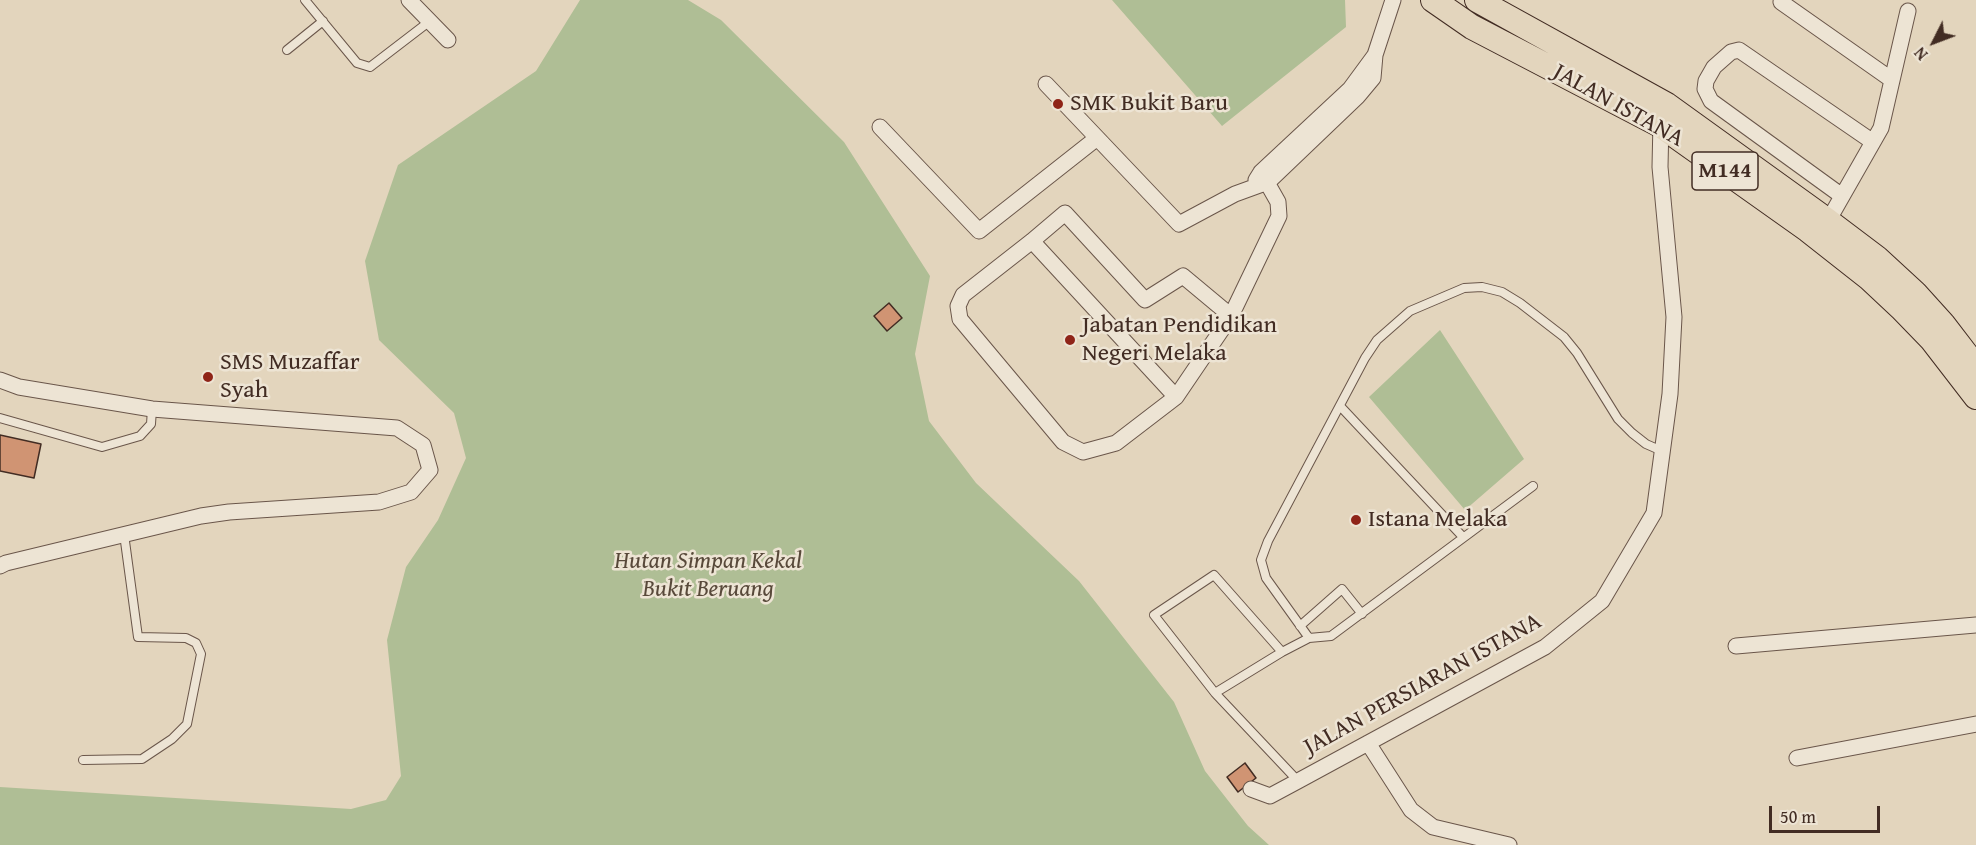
<!DOCTYPE html>
<html>
<head>
<meta charset="utf-8">
<style>
  body { margin:0 }
  #map { position:relative; width:1976px; height:845px; overflow:hidden; background:#e3d5bd; font-family:"Gentium Book Plus",serif }
  canvas { display:block }
  .north { position:absolute; left:1904px; top:12px; width:60px; height:60px; -webkit-text-stroke:4px #ede4d4; paint-order:stroke; rotate:228deg; font-size:16px; font-weight:700; line-height:24px; text-align:center; color:#422c23 }
  .north::after { content:''; display:block; margin:auto; width:21px; height:27px; background:#422c23; clip-path:polygon(50% 0,100% 100%,50% 72%,0 100%) }
  .scale { position:absolute; left:1769px; top:806px; width:111px; height:27px; box-sizing:border-box; border:3px solid #422c23; border-top:0; padding-left:8px; font-size:18px; line-height:21px; white-space:nowrap; color:#422c23; -webkit-text-stroke:4px #ede4d4; paint-order:stroke }
</style>
</head>
<body>
<div id="map">
<canvas width="1976" height="845"></canvas>
<div class="north">N</div>
<div class="scale">50 m</div>
</div>
<script>
const context = document.querySelector('canvas').getContext('2d');
context.lineJoin = 'round';
function paint(path, color) { context.fillStyle = color; context.fill(path, 'evenodd'); }
const poly = rows => new Path2D(rows.map(r => 'M' + r).join(''));
function stroke(path, color, width, dash) { context.strokeStyle = color; context.lineWidth = width; context.lineCap = dash ? 'butt' : 'round'; context.setLineDash(dash || []); context.stroke(path); }
function label(font, color, halo, rows, align = 'center') {
  context.font = font + ' "Gentium Book Plus",serif'; context.lineWidth = 5; context.setLineDash([]); context.textBaseline = 'middle'; context.strokeStyle = halo; context.fillStyle = color; for (const [text, x, y, turn = 0] of rows) {
    context.save(); context.translate(x, y); context.rotate((+turn || 0) * Math.PI / 180); context.textAlign = isNaN(turn) ? turn : align; if (halo) context.strokeText(text, 0, 0); context.fillText(text, 0, 0); context.restore();
  }
}
paint(poly([
  [580,0,688,0,721,20,844,142,930,276,915,354,929,421,976,483,1079,581,1174,702,1205,771,1248,826,1269,845,0,845,0,787,351,809,386,800,401,776,387,640,406,567,438,520,466,458,454,413,379,340,365,261,398,165,536,71],
  [1112,0,1345,0,1346,27,1222,126],
  [1440,330,1524,459,1465,510,1369,397]
]), '#afbe95');
const building = poly([
  [889,303,902,318,887,331,874,316,889,303],
  [0,435,41,444,34,478,0,471,0,435],
  [1245,763,1256,778,1238,792,1227,777,1245,763]
]);
paint(building, '#d09473');
stroke(building, '#422c23', 1.5);
const lane = poly([
  [305,0,357,63,370,67,430,21],
  [287,50,323,21],
  [1340,406,1463,537],
  [0,418,102,447,140,436,151,424,152,409],
  [1300,626,1342,589,1362,614],
  [1309,638,1266,578,1261,560,1268,541,1365,358,1377,340,1410,311,1464,288,1482,287,1502,292,1520,303,1564,337,1577,353,1618,419,1632,433,1646,444,1662,451],
  [1282,652,1214,575,1154,615,1215,693,1298,781],
  [1215,693,1282,652,1309,638,1331,636,1533,486],
  [83,760,142,759,172,739,187,724,201,654,196,643,186,638,138,637,124,534]
]);
const street = poly([
  [409,0,448,40],
  [1781,2,1892,80],
  [1046,84,1179,224,1235,194,1268,182,1358,96,1373,78,1375,55,1393,0],
  [880,127,979,231,1097,138],
  [1256,180,1261,172,1350,89,1375,55],
  [1842,196,1711,101,1705,89,1706,81,1714,67,1731,52,1739,50,1873,142],
  [1828,221,1881,128,1908,11],
  [1032,241,1176,397],
  [1231,316,1183,276,1145,300,1065,213,1032,241,963,295,958,306,960,319,1063,442,1083,452,1116,443,1176,397,1231,316,1279,216,1278,202,1261,172],
  [0,380,19,387,152,409,397,428,423,445,430,470,411,492,379,502,229,512,201,516,6,563,0,566],
  [1736,646,1976,625],
  [1368,743,1411,810,1433,827,1509,845],
  [1797,758,1976,724],
  [1251,789,1270,796,1298,781,1545,647,1602,601,1654,513,1670,394,1674,317,1660,167,1661,121]
]);
const primary = poly([
  [1433,0,1472,27,1660,125,1808,230,1869,278,1901,308,1932,340,1976,397],
  [1477,0,1667,105,1828,221,1877,258,1915,293,1943,324,1976,367]
]);
stroke(lane, '#6a564a', 10);
stroke(street, '#6a564a', 17);
stroke(primary, '#422c23', 26);
stroke(lane, '#ede4d4', 8);
stroke(street, '#ede4d4', 15);
stroke(primary, '#e3d5bd', 24);
for (const [x, y, r, color] of [
  [1058,104,6,"#8f2418"],
  [1070,340,6,"#8f2418"],
  [208,377,6,"#8f2418"],
  [1356,520,6,"#8f2418"]
]) { const dot = new Path2D(); dot.arc(x, y, r, 0, 2 * Math.PI); context.fillStyle = color; context.fill(dot); stroke(dot, '#ede4d4', 2); }
for (const [x, y, w] of [
  [1725,171,66]
]) { const box = new Path2D(); box.roundRect(x - w / 2, y - 19, w, 38, 4.5); context.fillStyle = '#ede4d4'; context.fill(box); stroke(box, '#422c23', 1.5); }
label('bold 22px', '#422c23', null, [
  ["M144",1725,171]
]);
label('24px', '#422c23', '#ede4d4', [
  ["SMK Bukit Baru",1070,104],
  ["Jabatan Pendidikan",1082,326],
  ["Negeri Melaka",1082,354],
  ["SMS Muzaffar",220,363],
  ["Syah",220,391],
  ["Istana Melaka",1368,520]
], 'left');
label('24px', '#422c23', '#ede4d4', [
  ["JALAN ISTANA",1618,106,29],
  ["JALAN PERSIARAN ISTANA",1423,685,-29]
]);
label('italic 24px', '#58493a', '#ede4d4', [
  ["Hutan Simpan Kekal",708,562],
  ["Bukit Beruang",708,590]
]);
</script>
</body>
</html>
